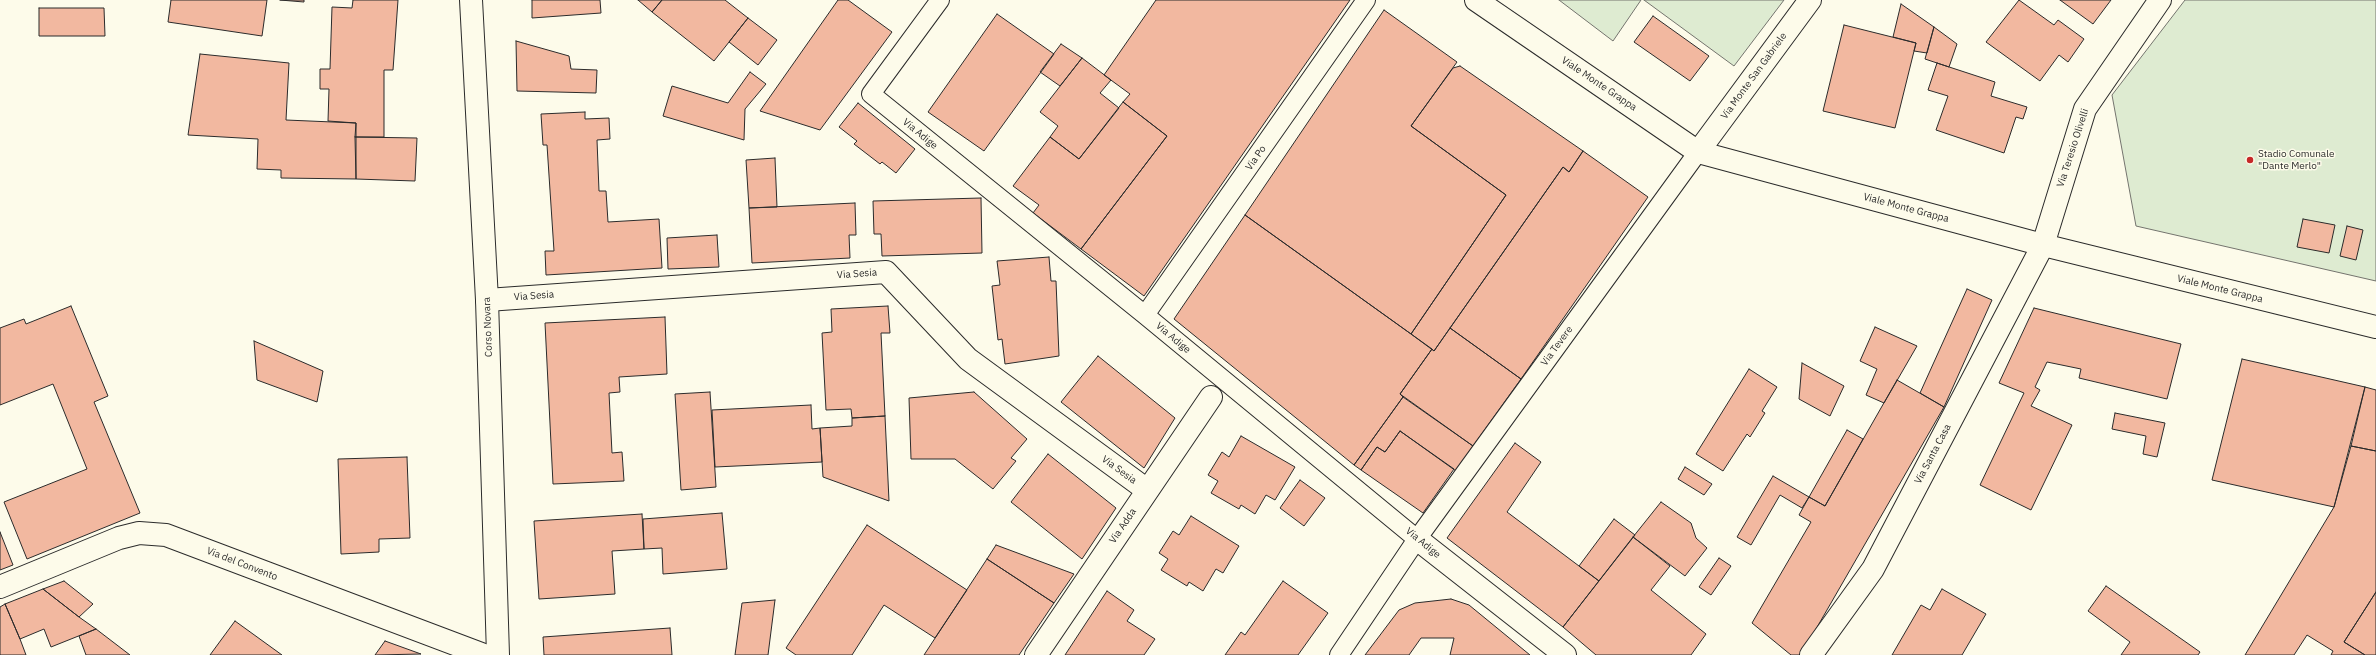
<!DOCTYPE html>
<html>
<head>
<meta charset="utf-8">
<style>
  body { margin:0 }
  canvas { display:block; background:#fdfbea }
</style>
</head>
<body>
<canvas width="2376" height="655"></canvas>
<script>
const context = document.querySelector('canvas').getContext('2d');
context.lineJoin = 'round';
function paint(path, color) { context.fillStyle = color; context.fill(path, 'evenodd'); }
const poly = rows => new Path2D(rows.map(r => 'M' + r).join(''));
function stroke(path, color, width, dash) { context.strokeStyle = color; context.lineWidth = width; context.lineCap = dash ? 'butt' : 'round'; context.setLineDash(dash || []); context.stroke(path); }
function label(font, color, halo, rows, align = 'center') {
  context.font = font + ' "IBM Plex Sans",sans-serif'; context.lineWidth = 3; context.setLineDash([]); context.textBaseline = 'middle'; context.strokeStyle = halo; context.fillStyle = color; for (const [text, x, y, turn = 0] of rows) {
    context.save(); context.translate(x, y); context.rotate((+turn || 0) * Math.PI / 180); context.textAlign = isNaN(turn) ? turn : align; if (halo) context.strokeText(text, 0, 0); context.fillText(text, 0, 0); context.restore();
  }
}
const green = poly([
  [1559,0,1641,0,1613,41,1559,0],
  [1644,0,1784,0,1734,66,1644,0],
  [2185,0,2376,0,2376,281,2136,226,2112,95,2185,0]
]);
paint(green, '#deebd1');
stroke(green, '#74746e', 1);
const building = poly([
  [171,0,267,0,262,36,168,22,171,0],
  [280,0,304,0,304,2,280,0],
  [353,0,398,0,393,70,384,70,384,137,355,137,356,123,328,121,329,89,320,89,320,69,330,69,332,7,352,8,353,0],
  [532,0,600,0,601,13,532,18,532,0],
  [638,0,662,0,652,12,638,0],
  [662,0,725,0,748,18,714,61,652,12,662,0],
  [838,0,848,0,892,32,820,130,760,111,838,0],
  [1156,0,1350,0,1144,296,1081,249,1167,136,1123,102,1130,94,1104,75,1156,0],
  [2019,0,2054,25,2058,20,2084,39,2068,62,2059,55,2040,81,1986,42,2019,0],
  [2060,0,2111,0,2093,24,2060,0],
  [1901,4,1934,27,1927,53,1914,51,1916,43,1893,37,1901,4],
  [39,8,104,8,105,36,39,36,39,8],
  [1384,10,1457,62,1411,126,1506,195,1411,334,1245,215,1384,10],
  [997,14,1054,54,984,151,928,112,997,14],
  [1653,16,1709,56,1690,81,1634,42,1653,16],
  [748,18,777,40,758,65,729,42,748,18],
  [1844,25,1916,43,1895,128,1823,111,1844,25],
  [1934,27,1957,44,1949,67,1925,59,1934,27],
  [516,41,569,56,571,69,597,70,596,93,517,91,516,41],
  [1061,44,1082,58,1060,86,1040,72,1061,44],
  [200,54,289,63,286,120,356,123,356,179,281,178,281,170,257,169,258,139,188,135,200,54],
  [1082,58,1111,80,1100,93,1119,108,1079,159,1050,137,1058,126,1040,112,1082,58],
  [1937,63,1995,82,1991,96,2027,107,2023,119,2016,117,2004,153,1936,130,1948,96,1928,90,1937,63],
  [1460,66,1583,151,1569,172,1563,167,1434,351,1411,334,1506,195,1411,126,1453,68,1460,66],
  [750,72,766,84,745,109,744,140,663,116,672,86,728,103,750,72],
  [1123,102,1167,136,1081,249,1033,213,1039,205,1013,186,1050,137,1079,159,1123,102],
  [858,103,915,149,896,173,882,162,880,164,854,144,857,141,839,127,858,103],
  [585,112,585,119,609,118,610,139,597,140,599,191,606,191,608,222,659,219,662,268,546,275,545,251,554,251,547,145,543,145,541,114,585,112],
  [355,137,417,138,415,181,356,179,355,137],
  [1583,151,1648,197,1521,379,1450,328,1563,167,1569,172,1583,151],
  [775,158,777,207,749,208,746,160,775,158],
  [981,198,982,253,882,256,881,234,874,234,873,201,981,198],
  [855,203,856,235,849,235,850,258,752,263,749,208,855,203],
  [1245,215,1432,349,1400,394,1403,397,1354,465,1174,319,1245,215],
  [2303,219,2335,225,2329,253,2297,247,2303,219],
  [2347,226,2363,230,2356,260,2340,256,2347,226],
  [717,235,719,267,668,269,667,238,717,235],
  [1049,257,1051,281,1056,281,1059,356,1005,364,1002,339,998,340,992,286,1000,285,997,261,1049,257],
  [1967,289,1992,300,1944,407,1920,393,1967,289],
  [71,306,108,396,94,402,140,513,27,559,4,502,87,469,53,384,0,405,0,328,24,319,26,324,71,306],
  [888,306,890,333,881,333,885,416,852,418,851,409,826,410,822,333,832,332,831,309,888,306],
  [2034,308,2181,344,2167,399,2079,378,2081,369,2047,362,2035,387,2040,390,2031,406,2072,425,2031,510,1980,485,2024,393,1999,383,2034,308],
  [665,317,667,374,619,377,620,392,609,393,612,453,622,452,624,481,553,484,545,323,665,317],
  [1875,327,1917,346,1884,403,1866,395,1877,369,1860,361,1875,327],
  [1450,328,1521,379,1473,446,1400,394,1432,349,1434,351,1450,328],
  [254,341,323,371,317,402,257,380,254,341],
  [1098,356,1175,418,1144,468,1061,402,1098,356],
  [2242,359,2365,387,2334,507,2212,480,2242,359],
  [1802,363,1844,386,1830,416,1799,399,1802,363],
  [1749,369,1777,387,1762,411,1765,413,1750,437,1747,434,1723,471,1696,454,1749,369],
  [1897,380,1944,407,1801,655,1791,655,1752,623,1811,522,1799,515,1809,497,1825,506,1897,380],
  [2365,387,2376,390,2376,451,2351,446,2365,387],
  [710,392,716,487,681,490,675,394,710,392],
  [974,392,1027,439,1011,458,1016,461,993,489,955,459,911,459,909,398,974,392],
  [1403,397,1473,446,1456,471,1400,431,1385,452,1377,447,1361,470,1354,465,1403,397],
  [811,405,812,429,820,428,822,462,715,467,712,410,811,405],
  [2115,413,2165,423,2157,457,2143,454,2146,436,2112,429,2115,413],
  [885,416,889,501,823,477,820,428,852,426,852,418,885,416],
  [1847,430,1863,439,1825,506,1809,497,1847,430],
  [1400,431,1454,469,1423,513,1361,470,1377,447,1385,452,1400,431],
  [1241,436,1295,467,1275,500,1266,495,1255,514,1241,505,1239,509,1211,493,1218,481,1208,475,1222,452,1229,457,1241,436],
  [1515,443,1541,462,1507,512,1599,581,1563,627,1447,538,1515,443],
  [2351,446,2376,451,2376,592,2344,642,2365,655,2331,655,2333,651,2307,635,2294,655,2245,655,2334,507,2351,446],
  [1048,454,1116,508,1082,559,1011,502,1048,454],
  [407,457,410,538,379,539,379,552,341,554,338,459,407,457],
  [1685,467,1712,484,1704,495,1678,479,1685,467],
  [1773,476,1809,497,1802,508,1780,495,1751,545,1737,537,1773,476],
  [1300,480,1325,498,1304,526,1280,508,1300,480],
  [1661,502,1691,523,1696,538,1707,548,1685,576,1633,537,1661,502],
  [722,513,727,569,663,574,662,548,644,549,643,519,722,513],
  [642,514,644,549,612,551,615,594,539,599,534,521,642,514],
  [1191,516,1239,546,1223,573,1216,569,1203,591,1189,582,1187,586,1161,570,1168,559,1159,553,1173,531,1179,535,1191,516],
  [1614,519,1635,535,1599,581,1579,566,1614,519],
  [867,525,967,590,935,638,884,605,852,655,796,655,786,648,867,525],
  [0,532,13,565,0,570,0,532],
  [1633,537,1670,566,1651,590,1706,634,1691,655,1596,655,1563,627,1633,537],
  [996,545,1074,574,1054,603,987,559,996,545],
  [1719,558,1731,566,1711,595,1699,587,1719,558],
  [987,559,1054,603,1019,655,924,655,987,559],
  [64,581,93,604,79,617,43,589,64,581],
  [1283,581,1328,613,1298,655,1225,655,1241,632,1245,635,1283,581],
  [2106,586,2200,652,2198,655,2121,655,2130,642,2088,611,2106,586],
  [43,589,79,617,96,629,51,647,44,629,20,639,5,604,43,589],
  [1942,589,1986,614,1962,655,1892,655,1921,605,1930,610,1942,589],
  [1107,591,1134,610,1127,621,1155,639,1144,655,1065,655,1107,591],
  [2376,592,2376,655,2365,655,2344,642,2376,592],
  [1451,599,1469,605,1530,655,1450,655,1454,638,1421,638,1409,655,1365,655,1399,610,1415,603,1451,599],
  [775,600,768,655,735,655,742,603,775,600],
  [5,604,20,639,26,655,0,655,0,607,5,604],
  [235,621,282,655,210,655,235,621],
  [670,628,672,655,544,655,543,637,670,628],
  [96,629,130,655,86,655,79,636,96,629],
  [385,641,421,654,375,655,385,641]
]);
paint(building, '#f2b8a0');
stroke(building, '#2b2b2b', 1);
const service = poly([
  [940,0,871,94,1145,315,1417,539],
  [1145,315,1366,0],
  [1339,655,1417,539,1698,152]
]);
const minor = poly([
  [1698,152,1810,0],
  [487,300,886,272,968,359,1147,490],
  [1417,539,1565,655],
  [0,587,119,538,139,533,166,535,484,655],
  [1036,655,1211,397],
  [1811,655,1873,569,2043,245,2085,109,2160,0]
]);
const tertiary = poly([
  [471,0,487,300,498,655],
  [1476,0,1698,152,2043,245,2376,327]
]);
stroke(service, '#2b2b2b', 20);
stroke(minor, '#2b2b2b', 24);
stroke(tertiary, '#2b2b2b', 24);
stroke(service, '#fdfbea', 18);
stroke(minor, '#fdfbea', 22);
stroke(tertiary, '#fdfbea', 22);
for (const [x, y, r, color] of [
  [2250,160,4,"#c62828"]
]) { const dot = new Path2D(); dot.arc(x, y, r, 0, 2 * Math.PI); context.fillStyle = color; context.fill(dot); stroke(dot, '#fdfbea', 1.5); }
label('10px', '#2b2b2b', '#fdfbea', [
  ["Via Monte San Gabriele",1754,76,-54],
  ["Viale Monte Grappa",1599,84,34],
  ["Via Adige",920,134,39],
  ["Via Teresio Olivelli",2073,148,-72],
  ["Via Po",1256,158,-55],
  ["Viale Monte Grappa",1906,208,15],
  ["Via Sesia",857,274,-4],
  ["Viale Monte Grappa",2220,289,14],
  ["Via Sesia",534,296,-4],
  ["Corso Novara",488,327,-92],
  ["Via Adige",1173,338,40],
  ["Via Tevere",1557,346,-54],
  ["Via Santa Casa",1933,454,-62],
  ["Via Sesia",1119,470,36],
  ["Via Adda",1123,526,-56],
  ["Via Adige",1423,543,39],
  ["Via del Convento",242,564,21]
]);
label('10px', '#2b2b2b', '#fdfbea', [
  ["Stadio Comunale",2258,154],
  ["\"Dante Merlo\"",2258,166]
], 'left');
</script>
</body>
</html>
